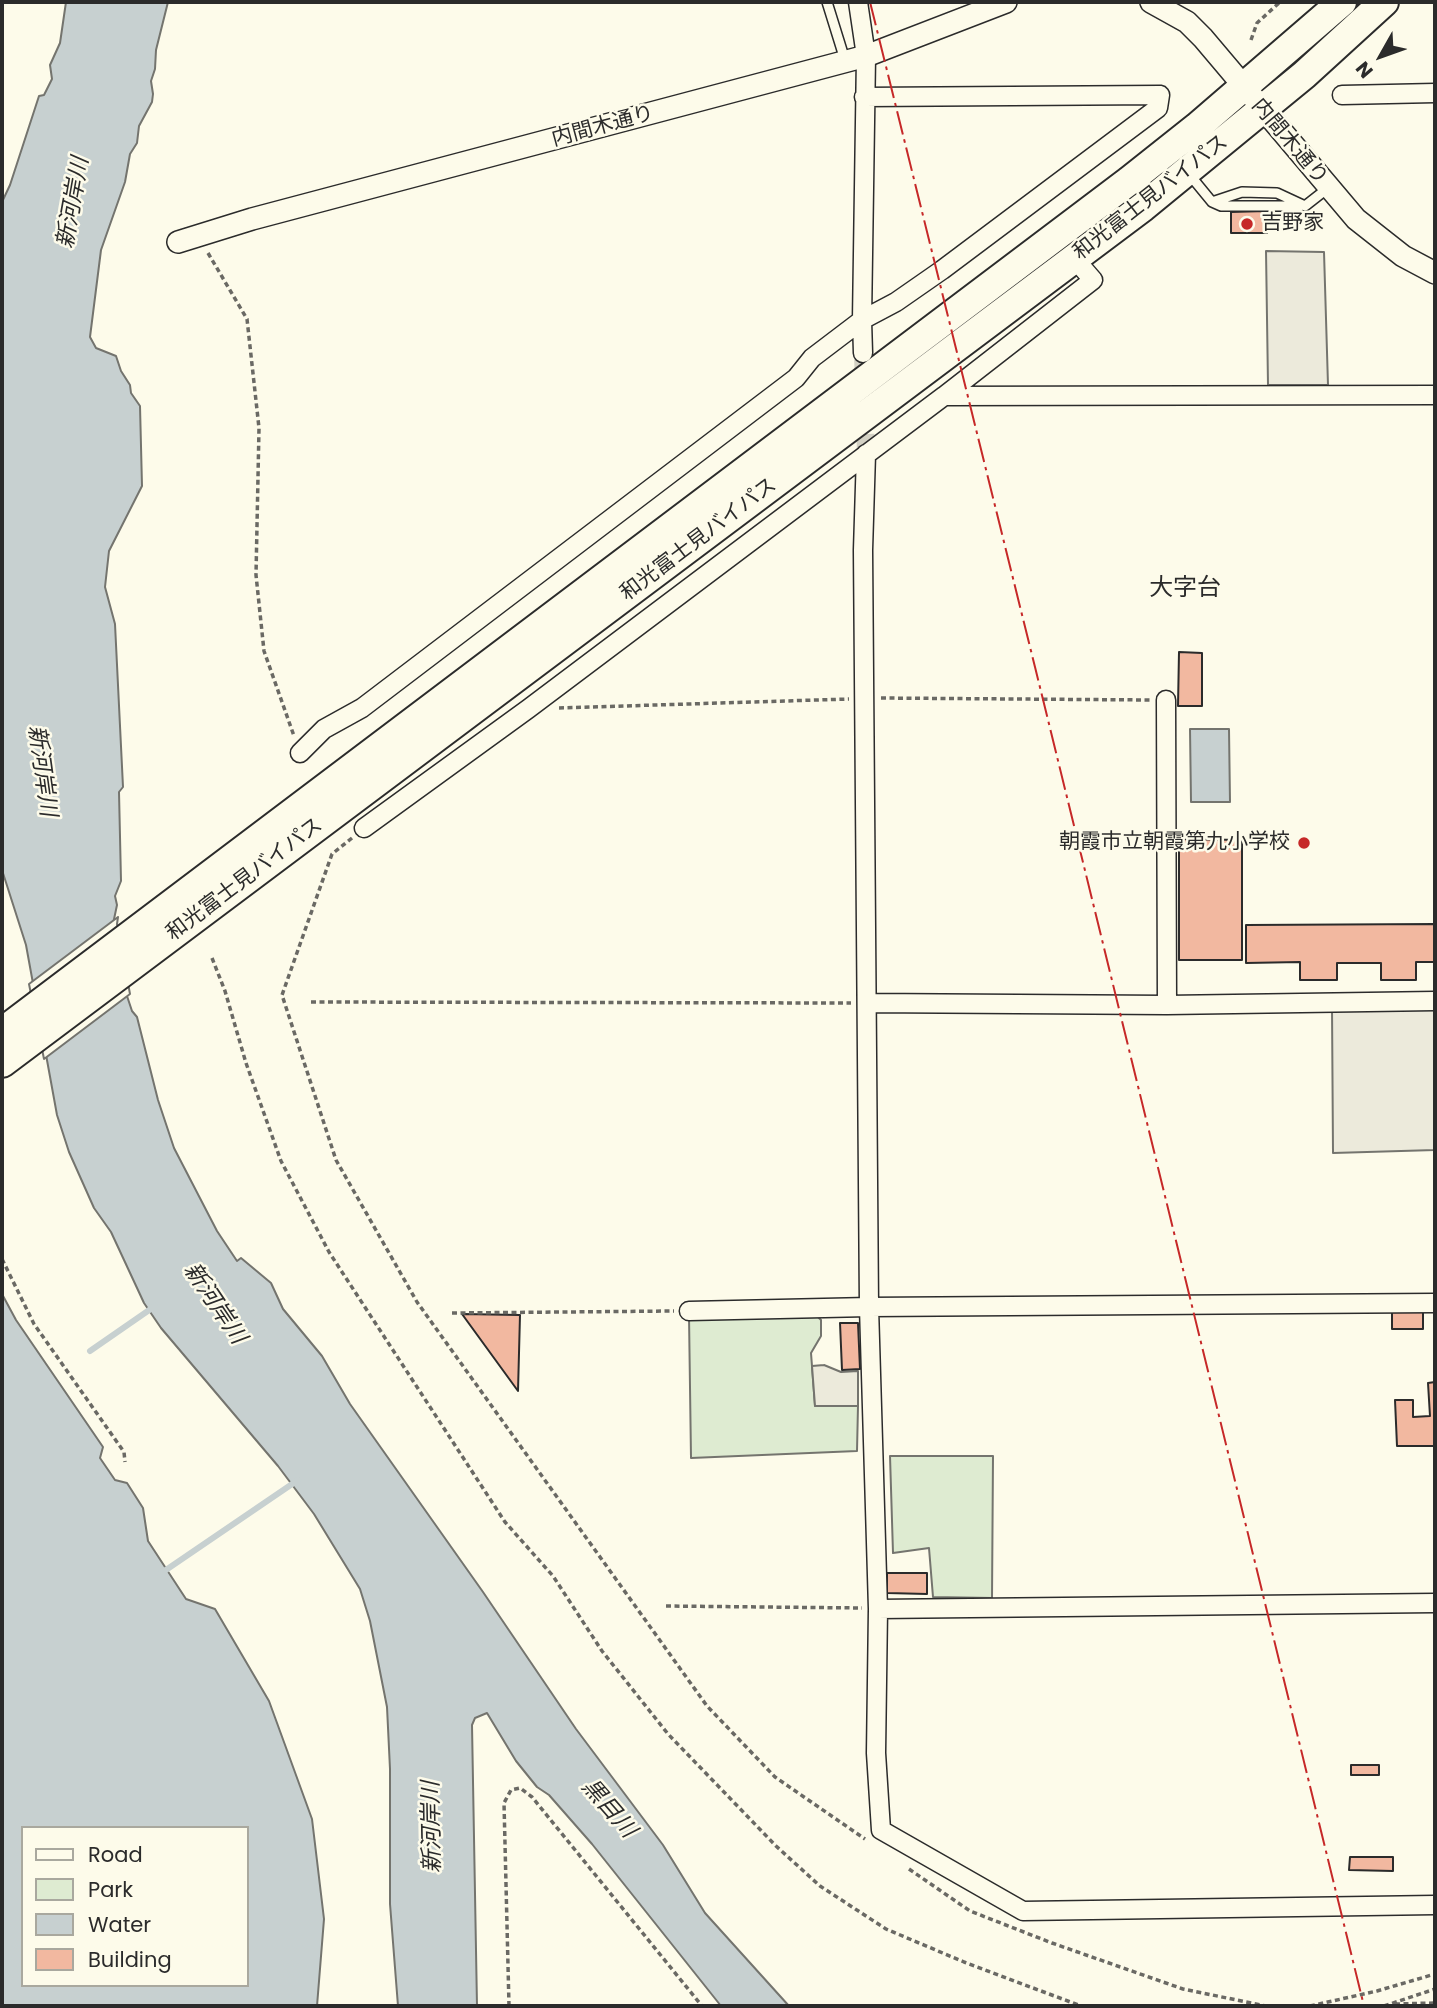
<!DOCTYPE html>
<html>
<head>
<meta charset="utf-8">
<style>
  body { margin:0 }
  #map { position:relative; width:1437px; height:2008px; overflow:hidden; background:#fdfbea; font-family:Poppins,sans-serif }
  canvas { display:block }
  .frame { position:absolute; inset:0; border:4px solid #2b2b2b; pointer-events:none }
  .legend { position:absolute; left:21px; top:1826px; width:228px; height:161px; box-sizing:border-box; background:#fdfbea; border:2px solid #a9a89e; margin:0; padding:9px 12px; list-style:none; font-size:21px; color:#2b2b2b }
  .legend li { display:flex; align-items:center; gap:14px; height:35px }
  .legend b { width:35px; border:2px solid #a9a89e }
  .north { position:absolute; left:1346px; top:21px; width:70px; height:70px; -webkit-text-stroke:5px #fdfbea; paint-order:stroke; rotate:230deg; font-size:19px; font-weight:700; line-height:28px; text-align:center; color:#2b2b2b }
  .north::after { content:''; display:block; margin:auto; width:24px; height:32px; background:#2b2b2b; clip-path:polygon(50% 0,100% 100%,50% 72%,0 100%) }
</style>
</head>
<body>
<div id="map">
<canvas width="1437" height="2008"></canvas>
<div class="frame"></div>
<ul class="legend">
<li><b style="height:9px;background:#fdfbea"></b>Road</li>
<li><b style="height:19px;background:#deebd1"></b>Park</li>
<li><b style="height:19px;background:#c7d0d0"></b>Water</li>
<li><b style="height:19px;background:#f2b8a0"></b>Building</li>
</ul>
<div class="north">N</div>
</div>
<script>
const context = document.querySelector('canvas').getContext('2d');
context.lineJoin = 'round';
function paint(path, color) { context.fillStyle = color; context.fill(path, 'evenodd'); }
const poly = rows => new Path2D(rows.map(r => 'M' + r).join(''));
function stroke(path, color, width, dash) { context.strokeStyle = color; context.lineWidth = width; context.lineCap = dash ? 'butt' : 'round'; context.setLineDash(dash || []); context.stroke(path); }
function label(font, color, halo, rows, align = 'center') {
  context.font = font + ' Poppins,"Noto Sans JP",sans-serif'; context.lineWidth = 5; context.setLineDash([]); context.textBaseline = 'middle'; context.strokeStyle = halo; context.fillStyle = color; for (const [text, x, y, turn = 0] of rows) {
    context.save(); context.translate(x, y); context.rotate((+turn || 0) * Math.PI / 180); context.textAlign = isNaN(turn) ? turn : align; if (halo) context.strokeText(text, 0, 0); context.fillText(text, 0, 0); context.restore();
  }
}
const green = poly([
  [689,1316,817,1316,821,1320,821,1336,811,1353,815,1406,858,1406,857,1451,691,1458,689,1316],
  [890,1456,993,1456,992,1598,933,1597,929,1548,893,1553,890,1456]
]);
paint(green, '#deebd1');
stroke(green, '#74746e', 2);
const parking = poly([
  [1266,251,1324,252,1328,385,1268,385,1266,251],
  [1435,1007,1435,1150,1333,1153,1332,1008,1435,1007],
  [824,1365,841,1372,858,1371,858,1406,815,1406,812,1366,824,1365]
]);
paint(parking, '#eceadb');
stroke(parking, '#74746e', 2);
const water = poly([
  [66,2,168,2,156,50,155,69,151,81,153,94,152,102,139,126,137,143,130,154,125,182,101,250,90,337,96,348,116,356,121,371,130,385,131,393,140,406,142,486,109,551,105,587,115,624,123,787,119,792,121,881,115,896,117,905,113,924,125,990,132,1011,137,1017,158,1100,174,1148,217,1231,237,1261,241,1258,271,1283,283,1309,322,1356,350,1404,483,1592,576,1729,663,1845,705,1913,789,2006,721,2006,592,1844,549,1795,537,1787,516,1761,487,1713,475,1718,472,1725,477,2006,398,2006,390,1904,390,1769,387,1707,370,1621,360,1589,314,1514,278,1466,161,1328,144,1303,111,1232,94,1208,69,1152,57,1115,26,945,2,870,2,202,10,185,39,96,44,95,52,79,50,65,60,43,66,2],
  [1190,729,1229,729,1230,802,1191,802,1190,729],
  [2,1294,16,1320,103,1447,100,1458,115,1480,127,1483,143,1508,148,1541,186,1599,215,1609,269,1701,312,1819,324,1919,317,2006,2,2006,2,1294],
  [23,1828,247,1828,247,1985,23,1985,23,1828]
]);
paint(water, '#c7d0d0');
stroke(water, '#74746e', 2);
const pier = poly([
  [118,917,117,924,130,994,44,1059,29,984,118,917]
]);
paint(pier, '#fdfbea');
stroke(pier, '#74746e', 2);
stroke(poly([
  [90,1351,155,1306],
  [160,1574,298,1480]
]), '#c7d0d0', 6);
const building = poly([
  [1266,211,1267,233,1231,233,1231,212,1266,211],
  [1179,652,1202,653,1202,706,1178,706,1179,652],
  [1179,839,1242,840,1242,960,1179,960,1179,839],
  [1435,924,1435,962,1416,962,1416,980,1381,980,1381,963,1337,963,1337,980,1300,980,1300,962,1246,963,1246,925,1435,924],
  [1392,1311,1423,1312,1423,1329,1392,1329,1392,1311],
  [462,1314,520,1315,518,1391,462,1314],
  [840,1323,858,1323,860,1369,842,1370,840,1323],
  [1435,1382,1435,1446,1397,1446,1395,1400,1413,1400,1413,1417,1430,1416,1428,1383,1435,1382],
  [887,1573,927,1573,927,1594,887,1593,887,1573],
  [1351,1765,1379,1765,1379,1775,1351,1775,1351,1765],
  [1350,1857,1393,1857,1393,1871,1349,1870,1350,1857]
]);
paint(building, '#f2b8a0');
stroke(building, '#2b2b2b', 2);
stroke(poly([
  [863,353,866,454]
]), '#d3d1c4', 18, [18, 9]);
const service = poly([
  [827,2,845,60],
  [1189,174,1212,202,1242,192,1277,193,1305,206,1328,188],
  [1212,202,1221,206,1300,206]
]);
const minor = poly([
  [858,2,866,56,862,320,863,353],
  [1342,95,1435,93],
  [944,396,1093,280,1074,258],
  [866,454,863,550,869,1307,878,1609,876,1753,881,1830,1023,1911,1435,1905],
  [1166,700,1167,1005],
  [300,753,324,729,362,708,796,378,812,358,862,320,896,302,942,270,1158,108,1160,95,864,97],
  [364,828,528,709,944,396,1435,395],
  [867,1003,1167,1005,1435,1001],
  [689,1311,869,1307,1435,1303],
  [878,1609,1435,1603]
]);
const tertiary = poly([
  [1151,2,1187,22,1203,38,1356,219,1403,256,1435,273],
  [178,242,252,219,866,56,1006,2]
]);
const trunk = poly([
  [2,1032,1129,181,1197,127,1342,2],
  [2,1063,1143,207,1304,75,1384,2]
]);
stroke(service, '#2b2b2b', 12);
stroke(minor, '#2b2b2b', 21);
stroke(tertiary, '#2b2b2b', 24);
stroke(trunk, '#2b2b2b', 32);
stroke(poly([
  [1251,40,1257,23,1280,2],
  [208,253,247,319,259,428,256,575,264,651,294,736],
  [881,698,1150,700],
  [559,708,849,699],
  [352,838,332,854,282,995,336,1160,417,1302,707,1706,775,1777,865,1839],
  [212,958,225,991,246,1063,281,1161,329,1252,505,1522,553,1576,602,1651,668,1734,776,1846,820,1886,886,1929,964,1962,1081,2006],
  [311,1002,851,1003],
  [2,1259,34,1324,124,1452,125,1462],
  [452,1313,674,1311],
  [666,1606,862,1608],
  [909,1869,970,1911,1052,1943,1183,1989,1266,2006],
  [1395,2004,1435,2003],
  [509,2006,504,1803,511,1790,520,1788,532,1797,702,2006],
  [1310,2006,1377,1991,1435,1974],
  [1384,2006,1435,1989]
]), '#6a6964', 3.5, [5, 3.5]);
stroke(service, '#fdfbea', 9);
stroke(minor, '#fdfbea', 18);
stroke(tertiary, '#fdfbea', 21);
stroke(trunk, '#fdfbea', 28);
stroke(poly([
  [870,2,1035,667,1364,2006]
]), '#c62828', 2, [24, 5, 3.5, 5]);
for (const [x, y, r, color] of [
  [1247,224,7,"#c62828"],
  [1304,843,7,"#c62828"]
]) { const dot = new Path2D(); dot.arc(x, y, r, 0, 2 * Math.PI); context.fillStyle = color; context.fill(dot); stroke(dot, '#fdfbea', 2.5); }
label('21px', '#2b2b2b', '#fdfbea', [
  ["内間木通り",603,127,-15],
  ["内間木通り",1289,142,50],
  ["和光富士見バイパス",1151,198,-38],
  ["和光富士見バイパス",699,540,-37],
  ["和光富士見バイパス",245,880,-37]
]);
label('21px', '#2b2b2b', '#fdfbea', [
  ["吉野家",1261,224],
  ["朝霞市立朝霞第九小学校",1290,843,"right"]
], 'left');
label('italic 23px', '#2b2b2b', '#fdfbea', [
  ["新河岸川",74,203,-80],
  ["新河岸川",41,771,82],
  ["新河岸川",214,1304,56],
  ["黒目川",608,1809,49],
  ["新河岸川",433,1827,-91]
]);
label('24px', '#2b2b2b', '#fdfbea', [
  ["大字台",1185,589]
]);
</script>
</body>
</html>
